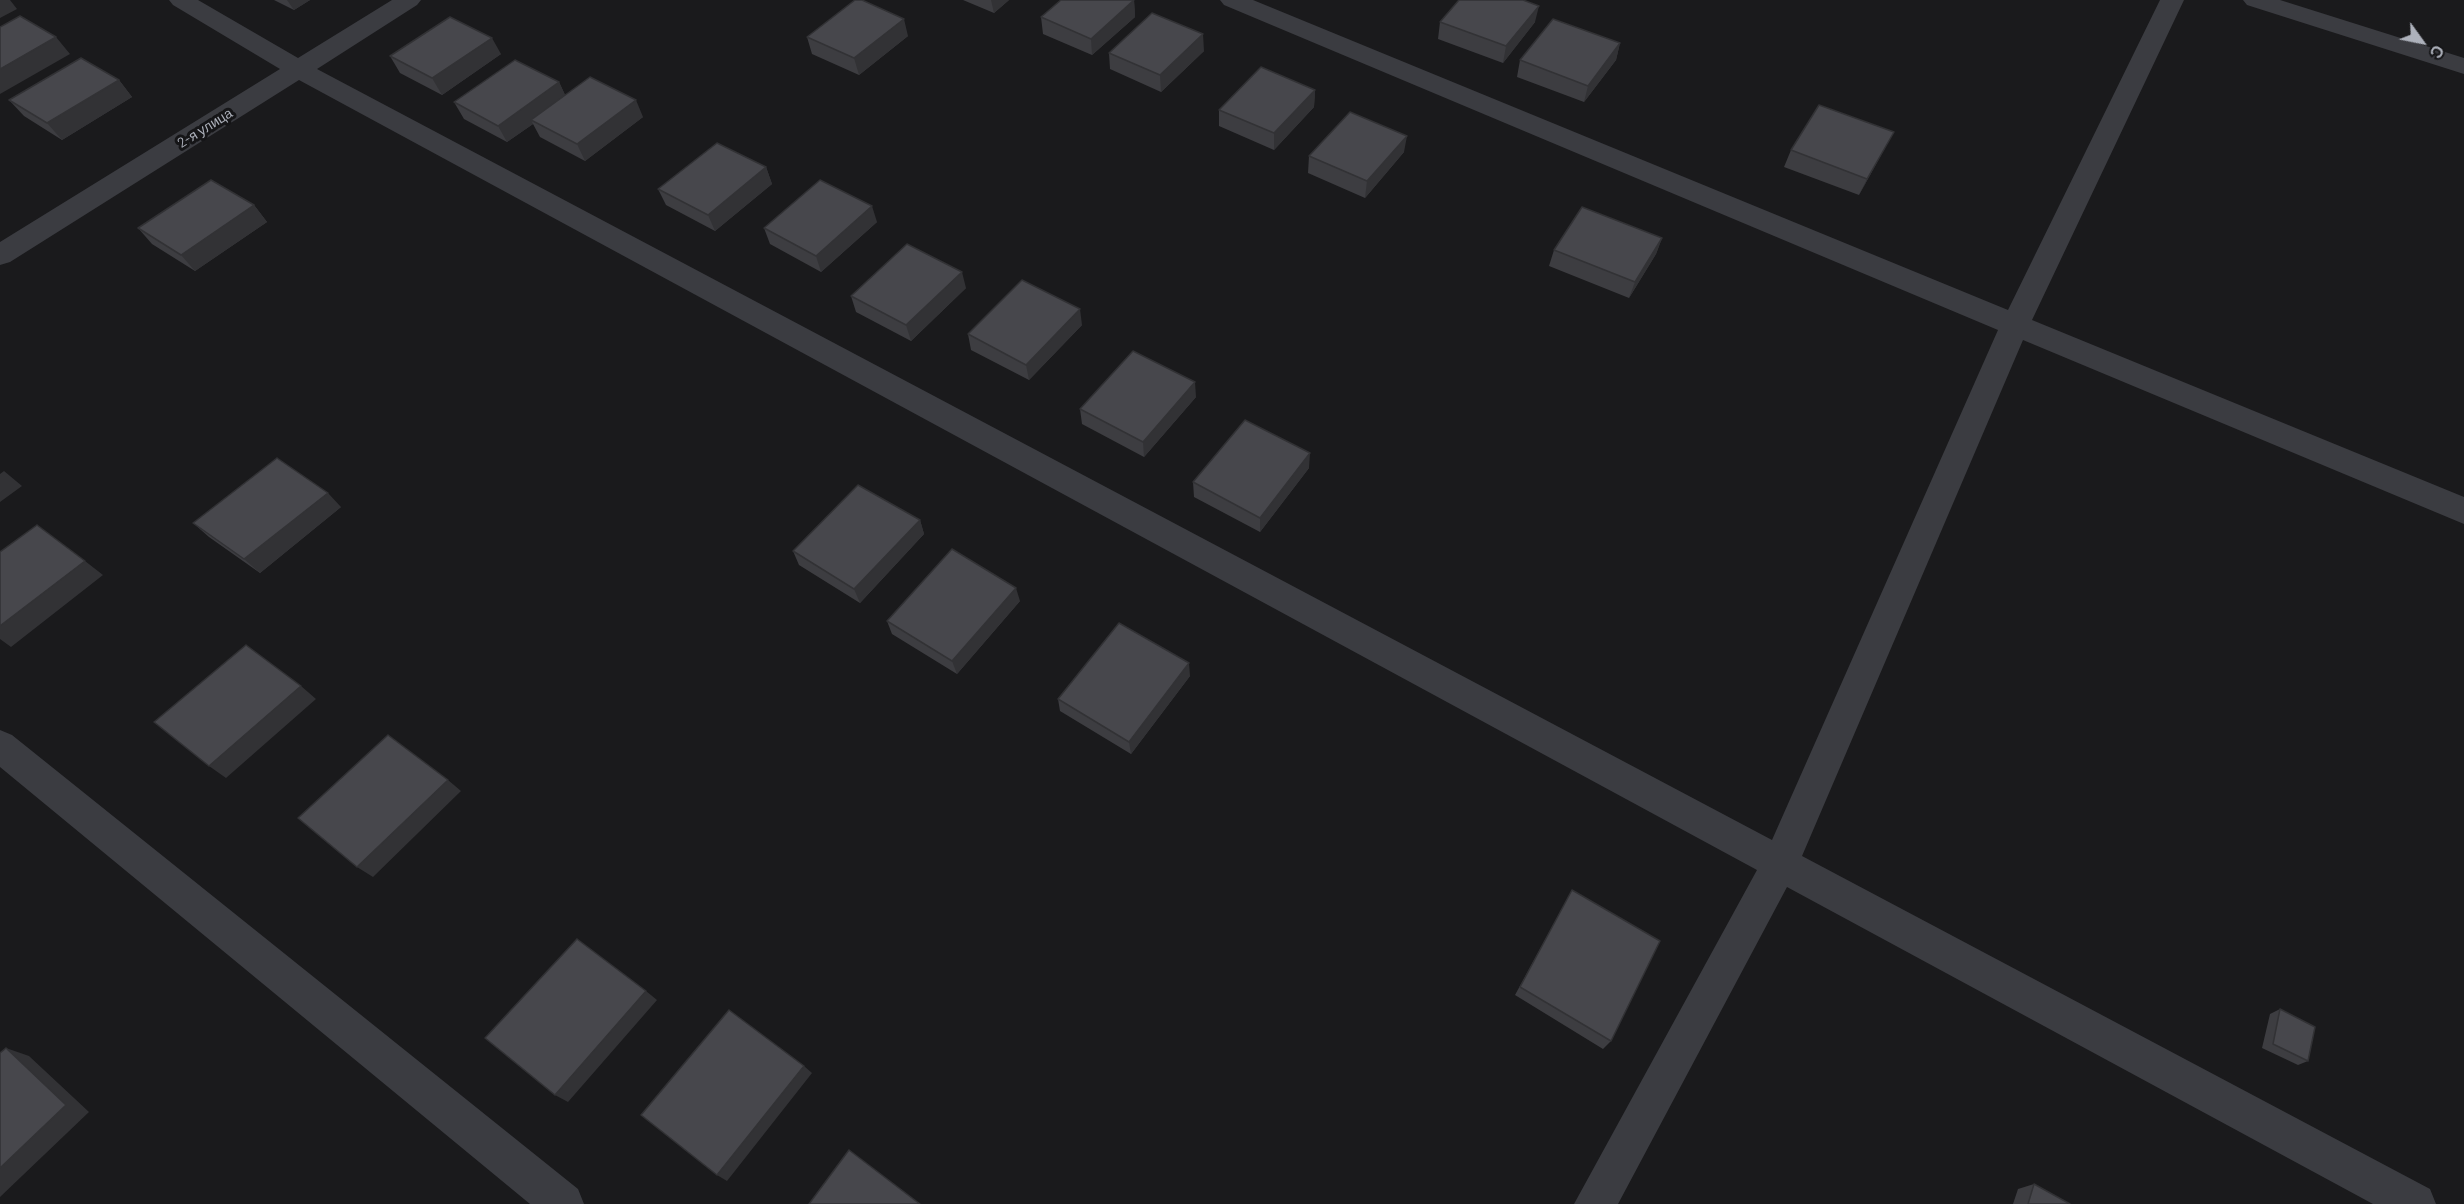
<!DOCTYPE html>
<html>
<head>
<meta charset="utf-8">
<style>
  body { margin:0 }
  #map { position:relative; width:2464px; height:1204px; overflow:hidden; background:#1a1a1c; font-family:Barlow,sans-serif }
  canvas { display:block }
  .north { position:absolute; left:2392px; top:12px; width:60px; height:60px; -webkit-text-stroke:4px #151517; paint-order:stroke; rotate:123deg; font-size:16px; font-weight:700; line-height:24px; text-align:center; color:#adb1bb }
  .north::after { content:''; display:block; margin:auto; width:21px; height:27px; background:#adb1bb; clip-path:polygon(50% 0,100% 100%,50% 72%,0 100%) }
</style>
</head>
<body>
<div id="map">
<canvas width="2464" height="1204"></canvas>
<div class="north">С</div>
</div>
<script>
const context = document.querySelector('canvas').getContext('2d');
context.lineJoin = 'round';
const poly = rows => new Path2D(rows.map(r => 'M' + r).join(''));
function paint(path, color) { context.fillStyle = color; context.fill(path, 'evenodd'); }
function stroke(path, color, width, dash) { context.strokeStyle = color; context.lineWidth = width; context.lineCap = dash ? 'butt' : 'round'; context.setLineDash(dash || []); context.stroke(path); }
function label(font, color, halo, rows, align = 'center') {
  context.font = font + ' Barlow,sans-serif'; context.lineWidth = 6; context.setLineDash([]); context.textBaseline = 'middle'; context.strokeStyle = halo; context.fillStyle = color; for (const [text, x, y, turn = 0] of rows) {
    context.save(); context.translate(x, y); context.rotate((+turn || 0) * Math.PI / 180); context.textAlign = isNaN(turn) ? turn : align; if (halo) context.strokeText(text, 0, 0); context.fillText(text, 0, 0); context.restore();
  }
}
paint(poly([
  [169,0,198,0,298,58,392,0,421,0,417,5,317,69,1772,840,1998,330,1224,5,1220,0,1253,0,2008,310,2160,0,2184,0,2032,320,2464,497,2464,524,2023,340,1802,856,2430,1189,2436,1204,2373,1204,1787,887,1618,1204,1574,1204,1757,870,299,80,10,262,0,265,0,242,280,69,173,5,169,0],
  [2243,0,2280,0,2464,58,2464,74,2247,5,2243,0],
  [0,730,12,735,578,1189,584,1204,530,1204,0,767,0,730]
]), '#3b3c41');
paint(poly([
  [274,0,310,0,294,10],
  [963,0,1009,0,994,13],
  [1134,0,1135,17,1092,55,1043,34,1041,17],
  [1440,22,1535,22,1503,63,1438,39],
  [908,36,859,75,812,54,807,37],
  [1620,43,1616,60,1584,102,1517,77,1520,60],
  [1204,51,1161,92,1110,69,1109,53],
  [501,54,442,95,400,73,390,56],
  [119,80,132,97,62,140,24,116,9,100],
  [559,82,565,95,643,117,585,161,540,137,533,124,507,142,464,119,454,102],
  [1315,90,1314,107,1274,150,1219,126,1219,110],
  [1885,148,1859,195,1784,167,1791,150],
  [1404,152,1365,198,1308,173,1309,156],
  [766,167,772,184,715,231,666,205,658,189],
  [254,205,267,222,195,271,152,244,138,228],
  [877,222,821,272,770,244,764,228],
  [1662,238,1656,254,1629,298,1549,266,1554,250],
  [966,288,911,341,856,312,851,296],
  [1082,325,1029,380,971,350,968,334],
  [1196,397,1144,457,1082,424,1080,409],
  [1309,468,1260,532,1194,497,1193,482],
  [341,507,260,573,209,537,193,523],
  [920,520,924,534,860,603,799,565,793,551],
  [1020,601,957,674,892,634,887,621],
  [1190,676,1131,754,1060,711,1058,699],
  [1572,890,1611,1041,1603,1049,1515,995],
  [2280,1009,2308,1061,2298,1065,2262,1048,2270,1014],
  [2034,1184,2070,1204,2013,1204,2018,1189]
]), '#3d3d41');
paint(poly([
  [0,0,10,0,17,9,0,18],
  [287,0,310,0,294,10],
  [991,0,1009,0,994,13],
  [1134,0,1135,17,1092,55,1091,39],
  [1539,6,1535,22,1503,63,1506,46],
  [904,19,908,36,859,75,854,58],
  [1203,34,1204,51,1161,92,1160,75],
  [56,37,70,54,0,94,0,69],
  [492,38,501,54,442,95,432,78],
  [1620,43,1616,60,1584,102,1588,86],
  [119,80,132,97,62,140,47,123],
  [559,82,567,99,531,120,533,124,507,142,498,126],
  [1315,90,1314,107,1274,150,1274,133],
  [636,100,643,117,585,161,577,144],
  [1894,132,1885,148,1859,195,1867,179],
  [1407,136,1404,152,1365,198,1367,181],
  [766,167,772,184,715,231,708,215],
  [254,205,267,222,195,271,181,255],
  [872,206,877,222,821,272,816,256],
  [1662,238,1656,254,1629,298,1635,282],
  [962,272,966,288,911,341,906,325],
  [1080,309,1082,325,1029,380,1026,365],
  [1195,382,1196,397,1144,457,1143,442],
  [1310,453,1309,468,1260,532,1260,518],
  [4,471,22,486,0,502,0,474],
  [328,493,341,507,260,573,244,559],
  [920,520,924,534,860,603,854,589],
  [85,561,103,575,11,647,0,639,0,626],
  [1016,588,1020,601,957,674,952,661],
  [1189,663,1190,676,1131,754,1129,742],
  [301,686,316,699,226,778,209,766],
  [448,780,461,791,373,877,357,867],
  [646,991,657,1000,568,1102,555,1095],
  [6,1048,29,1056,89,1112,0,1197,0,1168],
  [804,1066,812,1073,727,1181,717,1175]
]), '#323235');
const building = poly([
  [855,0,862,0,904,19,854,58,807,37,855,0],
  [1061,0,1134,0,1091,39,1041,17,1061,0],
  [1459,0,1523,0,1539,6,1506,46,1440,22,1459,0],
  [1152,13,1203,34,1160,75,1109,53,1152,13],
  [20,16,56,37,0,69,0,27,20,16],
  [450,17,492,38,432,78,390,56,450,17],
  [1553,19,1620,43,1588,86,1520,60,1553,19],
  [81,58,119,80,47,123,9,100,81,58],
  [515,60,559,82,498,126,454,102,515,60],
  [1261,67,1315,90,1274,133,1219,110,1261,67],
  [590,77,636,100,577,144,531,120,590,77],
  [1819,105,1894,132,1867,179,1791,150,1819,105],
  [1350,112,1407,136,1367,181,1309,156,1350,112],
  [717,143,766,167,708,215,658,189,717,143],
  [211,180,254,205,181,255,138,228,211,180],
  [820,180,872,206,816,256,764,228,820,180],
  [1582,207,1662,238,1635,282,1554,250,1582,207],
  [907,244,962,272,906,325,851,296,907,244],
  [1022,280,1080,309,1026,365,968,334,1022,280],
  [1133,351,1195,382,1143,442,1080,409,1133,351],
  [1245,420,1310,453,1260,518,1193,482,1245,420],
  [277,458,328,493,244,559,193,523,277,458],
  [858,485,920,520,854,589,793,551,858,485],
  [37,525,85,561,0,626,0,552,37,525],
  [952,549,1016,588,952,661,887,621,952,549],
  [1119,623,1189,663,1129,742,1058,699,1119,623],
  [246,645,301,686,209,766,154,722,246,645],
  [388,735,448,780,357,867,298,818,388,735],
  [1572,890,1660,941,1611,1041,1520,987,1572,890],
  [577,939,646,991,555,1095,485,1038,577,939],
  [2280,1009,2315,1027,2308,1061,2273,1044,2280,1009],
  [729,1010,804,1066,717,1175,641,1115,729,1010],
  [6,1048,66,1105,0,1168,0,1053,6,1048],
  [849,1150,920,1204,809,1204,849,1150],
  [2034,1184,2070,1204,2028,1204,2034,1184]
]);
paint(building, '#47474c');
stroke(building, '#323235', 1.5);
label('14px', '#adb1bb', '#151517', [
  ["2-я улица",205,128,-32]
]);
</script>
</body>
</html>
